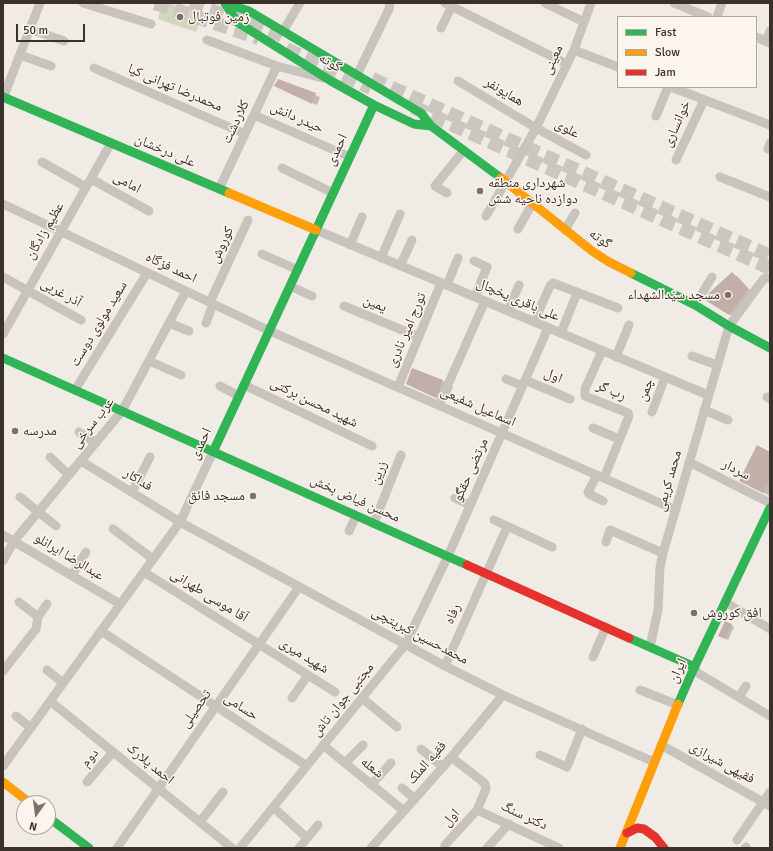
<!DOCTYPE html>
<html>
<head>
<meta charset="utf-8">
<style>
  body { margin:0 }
  #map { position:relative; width:773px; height:851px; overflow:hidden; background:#f0ebe5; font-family:Signika,sans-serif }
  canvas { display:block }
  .frame { position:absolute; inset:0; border:4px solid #3b302b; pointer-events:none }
  .legend { position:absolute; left:617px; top:16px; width:140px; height:72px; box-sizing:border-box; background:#fbf5ee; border:1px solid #aea6a0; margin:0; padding:5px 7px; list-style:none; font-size:12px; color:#3b302b }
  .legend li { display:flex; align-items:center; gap:8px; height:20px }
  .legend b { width:20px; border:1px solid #aea6a0 }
  .north { position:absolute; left:16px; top:795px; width:40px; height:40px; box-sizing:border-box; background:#fbf5ee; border:1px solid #aea6a0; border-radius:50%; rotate:194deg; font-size:11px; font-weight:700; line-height:16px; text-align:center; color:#3b302b }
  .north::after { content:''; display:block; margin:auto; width:14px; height:18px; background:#7a716c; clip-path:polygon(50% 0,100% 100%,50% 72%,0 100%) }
  .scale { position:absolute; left:16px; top:24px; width:69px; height:18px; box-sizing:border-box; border:2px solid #3b302b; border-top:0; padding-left:5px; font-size:12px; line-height:14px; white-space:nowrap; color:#3b302b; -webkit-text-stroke:3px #fbf5ee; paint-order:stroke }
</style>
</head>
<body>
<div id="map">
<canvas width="773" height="851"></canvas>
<div class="frame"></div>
<ul class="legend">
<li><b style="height:5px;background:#30b455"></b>Fast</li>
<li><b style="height:5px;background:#ff9f0a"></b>Slow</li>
<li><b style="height:5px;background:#e5322d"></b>Jam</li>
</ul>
<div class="north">N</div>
<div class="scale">50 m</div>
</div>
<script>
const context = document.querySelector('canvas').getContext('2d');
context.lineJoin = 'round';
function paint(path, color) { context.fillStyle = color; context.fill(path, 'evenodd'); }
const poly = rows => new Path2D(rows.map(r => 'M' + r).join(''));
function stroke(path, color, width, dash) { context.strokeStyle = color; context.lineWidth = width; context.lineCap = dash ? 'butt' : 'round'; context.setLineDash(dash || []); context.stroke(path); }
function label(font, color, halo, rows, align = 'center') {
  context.font = font + ' Signika,"Noto Naskh Arabic",sans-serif'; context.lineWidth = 3; context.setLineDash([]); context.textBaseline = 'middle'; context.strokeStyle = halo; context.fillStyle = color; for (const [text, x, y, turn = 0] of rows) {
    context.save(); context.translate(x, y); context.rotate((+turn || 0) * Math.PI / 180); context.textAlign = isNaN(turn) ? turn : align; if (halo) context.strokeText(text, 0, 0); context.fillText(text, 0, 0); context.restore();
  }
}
paint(poly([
  [163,3,169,3,202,15,196,32,158,19]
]), '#d1d6bf');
paint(poly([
  [278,80,320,97,317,105,280,88],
  [732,274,737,276,753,293,734,317,706,300],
  [413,369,443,381,453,387,446,402,407,384],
  [770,453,770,496,747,484],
  [731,625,734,627,728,640,722,637]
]), '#0003');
paint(poly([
  [278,79,316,93,312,104,274,86],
  [732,272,748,289,729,315,705,300,709,293],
  [412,368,443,380,436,398,406,384],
  [757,445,770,452,770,480,763,493,739,481],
  [725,621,732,624,725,639,718,636]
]), '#c3afa7');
stroke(poly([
  [155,3,259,38],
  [190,3,279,34,288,39],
  [286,49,371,88],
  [372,79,770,256],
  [413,107,770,268]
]), '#ccc6c0', 14, [14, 7]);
stroke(poly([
  [83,3,151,24],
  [445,3,567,64],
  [545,3,584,22],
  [674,3,708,17],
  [717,17,722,3],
  [441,28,452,6],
  [30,29,64,41],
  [283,31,300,3],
  [756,37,770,43],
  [207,40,277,66,322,78],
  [766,41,770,31],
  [574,50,618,67],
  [20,55,51,66],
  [94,68,245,134],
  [357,75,389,9,390,3],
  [458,81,536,128,586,155],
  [671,87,770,125],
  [3,98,40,3],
  [254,115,350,157],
  [656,116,668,87],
  [768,149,770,143],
  [676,160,704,100],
  [42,162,86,187],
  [282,168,333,193],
  [720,177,770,197],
  [91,179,149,211],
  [219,189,277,66],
  [447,193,435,186,464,150],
  [3,204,270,331,676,510],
  [486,216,536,128,574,50,591,3],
  [518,229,532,204],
  [316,230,708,395],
  [565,230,575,213],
  [350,245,362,217],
  [262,254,298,270],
  [381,258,400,214],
  [474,261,487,267,475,297],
  [400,266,412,240],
  [3,277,81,320],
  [447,285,458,258],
  [290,286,312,296],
  [210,302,248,220],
  [695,305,712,277],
  [344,306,419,337],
  [508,311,519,285],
  [534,322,550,286,553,283,618,308],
  [169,323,189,331],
  [206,323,213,304],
  [561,333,577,293],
  [3,334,111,143],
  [602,351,585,389,585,396,628,413,629,416,604,478],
  [692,356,717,365],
  [616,357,629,325],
  [149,361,181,375],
  [506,379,522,386],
  [525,380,570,399],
  [244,385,372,446],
  [220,386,239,396],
  [398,387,441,283],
  [75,390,147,273],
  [767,397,770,399],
  [439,405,485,301],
  [704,410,728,420],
  [652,412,665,377],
  [593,428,619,439],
  [79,432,96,443],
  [50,457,69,475],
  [81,461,180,522,445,666,503,695,654,762],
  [689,462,770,503],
  [597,475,588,492,589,494,603,501],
  [132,492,150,457],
  [20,497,56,526],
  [455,498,470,505],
  [494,520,552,547],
  [374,523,401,455],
  [113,529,153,559],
  [349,531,356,516],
  [3,535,120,604],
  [606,542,610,530,663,553],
  [3,561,14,541,122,411,186,291],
  [144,572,335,692],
  [72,575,86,552],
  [19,602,38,617],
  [725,602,770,629],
  [101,631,307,766],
  [650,647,658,610,660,568,663,553,729,326,762,281,765,278,770,278],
  [593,657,606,627],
  [445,666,507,527],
  [47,670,63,683],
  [693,670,770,716],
  [3,671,36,629,38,617,47,604],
  [640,690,678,705],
  [739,697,746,686],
  [292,698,308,675],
  [362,698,397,727],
  [50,701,232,848],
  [16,716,31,728],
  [323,745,404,811],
  [661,745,770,806],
  [421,749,443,767],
  [540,755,567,767,582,729],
  [345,763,363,745],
  [3,766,180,522,213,452],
  [87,782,113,752],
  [371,785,391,763],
  [402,788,415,799],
  [273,807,307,838],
  [477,810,559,848],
  [200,822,223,792],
  [737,840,770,792],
  [445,845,477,810,486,789,485,784,482,781,451,757],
  [117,848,299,587],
  [240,848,405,645,448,556,548,328],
  [299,848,318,825],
  [371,848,443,767,503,695],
  [487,848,509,824],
  [745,848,746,847]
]), '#c9c3be', 9);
stroke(poly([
  [225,3,237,22,331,81,374,105,414,124,431,126],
  [227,4,249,11,421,113,431,126,501,178],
  [3,97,229,193],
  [631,273,695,305,729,326,770,348],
  [3,358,467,565],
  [213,452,374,105],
  [629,638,695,667],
  [678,704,693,670,770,508],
  [48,817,89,848]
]), '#30b455', 9);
stroke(poly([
  [501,178,592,251,609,262,631,273],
  [229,193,316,230],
  [3,782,30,803],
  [620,848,678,704]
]), '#ff9f0a', 9);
stroke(poly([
  [467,565,629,638],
  [627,833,637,828,644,829,655,837,664,848]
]), '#e5322d', 9);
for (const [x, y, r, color] of [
  [180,17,4,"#7a716c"],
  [480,191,4,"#7a716c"],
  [728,295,4,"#7a716c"],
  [15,431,4,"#7a716c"],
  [253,496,4,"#7a716c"],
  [694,613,4,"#7a716c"]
]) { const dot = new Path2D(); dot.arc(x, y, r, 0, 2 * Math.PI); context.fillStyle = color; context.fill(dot); stroke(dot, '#fbf5ee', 1.5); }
label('14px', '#3b302b', '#fbf5ee', [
  ["زمین فوتبال",188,17],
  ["شهرداری منطقه",488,183],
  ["دوازده ناحیه شش",488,199],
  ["مسجد سیّدالشهداء",720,295,"right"],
  ["مدرسه",23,431],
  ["مسجد فائق",245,496,"right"],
  ["افق کوروش",702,613]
], 'left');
label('14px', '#3b302b', '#fbf5ee', [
  ["معینی",553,60,-65],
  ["گوته",330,63,31],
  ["محمدرضا تهرانی کیا",175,88,23],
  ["همایونفر",504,92,31],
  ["حیدر دانش",297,118,24],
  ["کلاردشت",236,122,-65],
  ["خوانساری",677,124,-66],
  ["علوی",567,129,28],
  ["احمدی",337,150,-65],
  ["علی درخشان",165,151,23],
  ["امامی",127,183,29],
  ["عظیم زادگان",45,231,-60],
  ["گوته",600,239,35],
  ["کوروش",222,245,-65],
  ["احمد فزگاه",171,268,25],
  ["آذر غربی",61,293,29],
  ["علی باقری یخچال",518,300,23],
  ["یمین",375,304,22],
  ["سعید مولوی دوست",99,324,-59],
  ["تورج امیر نادری",407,330,-67],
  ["اول",553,376,23],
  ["چمن",646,390,-69],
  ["رب گر",611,391,23],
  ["شهید محسن برکتی",314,403,26],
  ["اسماعیل شفیعی",478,407,24],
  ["عرب سرخی",93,423,-52],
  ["احمدی",201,444,-65],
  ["مرتضی حقگو",471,470,-66],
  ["سردار",736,470,27],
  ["زرین",379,473,-68],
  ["فداکار",138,480,32],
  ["محمد کریمی",669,481,-74],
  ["محسن فیاض بخش",355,499,24],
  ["عبدالرضا ایرانلو",69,557,31],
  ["آقا موسی طهرانی",209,596,32],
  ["رفاه",453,614,-66],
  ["محمدحسین کبریتچی",420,636,28],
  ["شهید میری",304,656,32],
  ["ایران",678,671,-66],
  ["مجتبی جوان تاش",343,700,-51],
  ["حسامی",241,707,33],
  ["تحصیلی",196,709,-55],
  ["دوم",90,758,-49],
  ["فقیه الملک",427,763,-49],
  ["فقیهی شیرازی",722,763,29],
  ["احمد پلارک",150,764,39],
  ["شعله",372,768,39],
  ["دکتر سنگ",524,816,25],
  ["اول",451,818,-47]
]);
</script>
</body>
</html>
